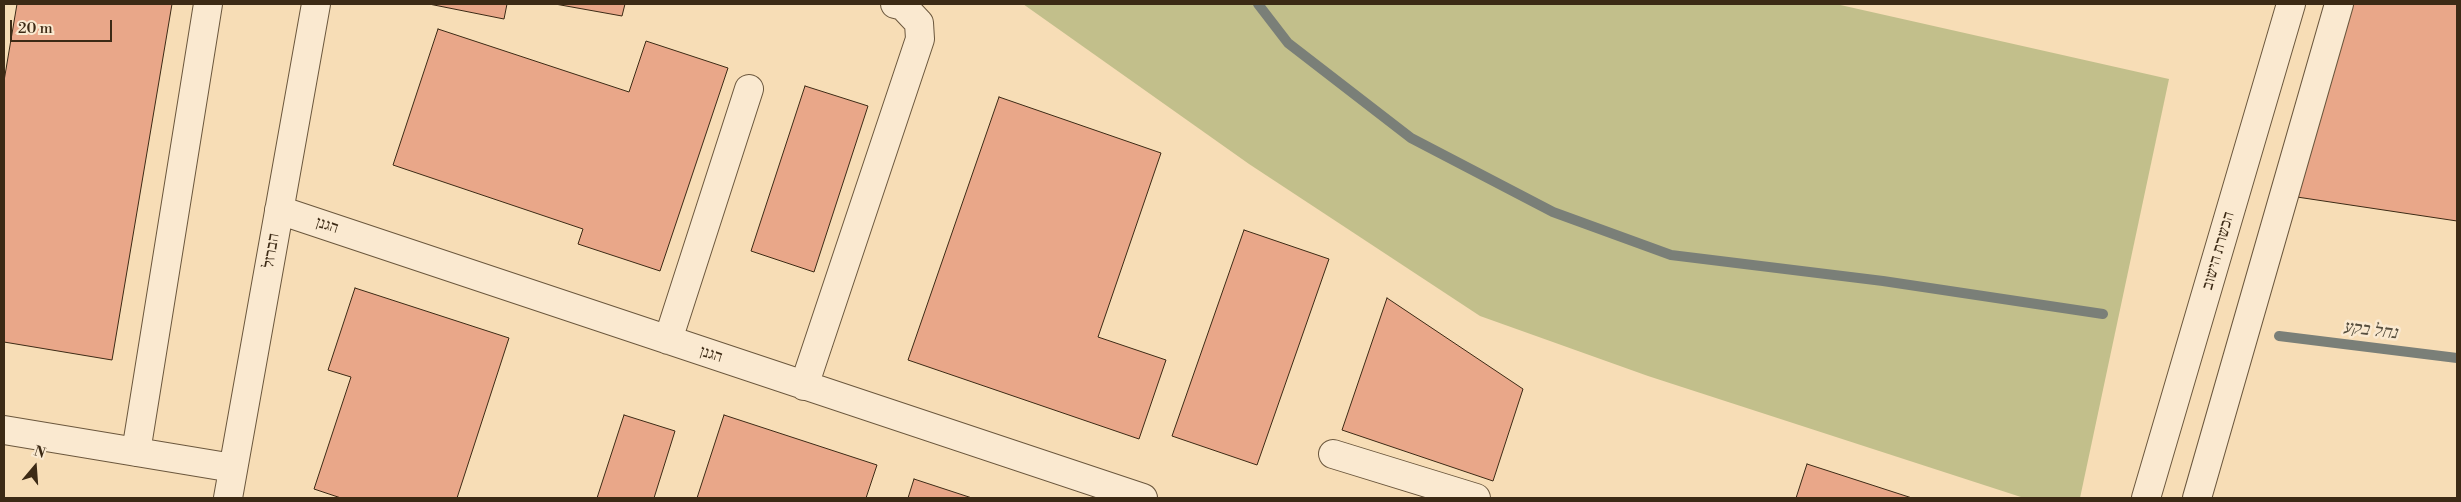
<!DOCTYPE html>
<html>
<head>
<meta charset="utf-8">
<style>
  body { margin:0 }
  #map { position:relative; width:2461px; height:502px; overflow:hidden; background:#f7ddb6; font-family:"Libre Bodoni",serif }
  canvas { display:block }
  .frame { position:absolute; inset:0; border:5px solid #3c2a15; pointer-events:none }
  .north { position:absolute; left:10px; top:442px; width:50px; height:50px; -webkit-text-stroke:4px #fae9d0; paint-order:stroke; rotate:18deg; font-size:14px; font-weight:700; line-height:20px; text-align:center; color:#3c2a15 }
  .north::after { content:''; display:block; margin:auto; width:18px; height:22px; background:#3c2a15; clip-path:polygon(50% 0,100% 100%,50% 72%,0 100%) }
  .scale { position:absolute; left:10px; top:20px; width:102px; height:22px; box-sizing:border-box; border:2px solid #3c2a15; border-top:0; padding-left:6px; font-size:15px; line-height:18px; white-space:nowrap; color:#3c2a15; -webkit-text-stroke:4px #fae9d0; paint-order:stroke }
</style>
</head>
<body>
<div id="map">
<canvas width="2461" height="502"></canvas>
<div class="frame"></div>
<div class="north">N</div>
<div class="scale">20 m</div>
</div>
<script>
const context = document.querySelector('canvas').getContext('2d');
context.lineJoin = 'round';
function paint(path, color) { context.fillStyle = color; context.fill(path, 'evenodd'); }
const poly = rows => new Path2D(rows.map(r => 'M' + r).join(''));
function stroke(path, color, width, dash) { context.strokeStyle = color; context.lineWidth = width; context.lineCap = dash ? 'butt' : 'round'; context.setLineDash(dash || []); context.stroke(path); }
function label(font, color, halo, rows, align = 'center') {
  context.font = font + ' "Libre Bodoni","Frank Ruhl Libre",serif'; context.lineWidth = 5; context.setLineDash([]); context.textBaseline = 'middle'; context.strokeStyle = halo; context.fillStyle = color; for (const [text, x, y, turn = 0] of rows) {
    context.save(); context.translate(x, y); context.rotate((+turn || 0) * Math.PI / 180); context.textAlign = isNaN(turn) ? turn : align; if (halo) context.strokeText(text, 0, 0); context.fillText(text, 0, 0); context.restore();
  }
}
paint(poly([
  [1023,4,1836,4,2169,79,2080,498,2024,498,1648,376,1480,316,1249,164]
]), '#c2bf8b');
stroke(poly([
  [1258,4,1288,43,1411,138,1553,212,1671,255,1883,281,2103,314],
  [2279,336,2457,358]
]), '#7a7f78', 10);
const building = poly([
  [17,4,172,4,112,360,4,342,4,81,17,4],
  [429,4,507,4,504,19,429,4],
  [555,4,625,4,622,16,555,4],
  [2348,4,2457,4,2457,221,2297,197,2348,4],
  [438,29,629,92,646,41,728,68,660,271,578,244,583,229,393,165,438,29],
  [805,86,868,106,814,272,751,251,805,86],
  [999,97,1161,153,1098,337,1166,360,1139,439,908,360,999,97],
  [1244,230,1329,259,1257,465,1172,436,1244,230],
  [355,288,509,338,457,498,341,498,314,489,351,377,328,370,355,288],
  [1387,298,1523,389,1493,481,1342,430,1387,298],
  [624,415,675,431,654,498,597,498,624,415],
  [724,415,877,465,866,498,697,498,724,415],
  [1807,464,1912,498,1796,498,1807,464],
  [914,479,972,498,908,498,914,479]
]);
paint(building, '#e9a789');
stroke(building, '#3c2a15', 1);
const minor = poly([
  [279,210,1143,498],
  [668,340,749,89],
  [804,386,920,39,919,23,903,6,895,4],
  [4,430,233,468],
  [136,452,208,4],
  [1333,454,1476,498],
  [228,498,316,4],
  [2146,498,2291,4],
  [2197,498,2339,4]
]);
stroke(minor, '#6b573d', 30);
stroke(minor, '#fae9d0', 28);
label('16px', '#3c2a15', '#fae9d0', [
  ["הגנן",327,226,18],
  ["הברזל",272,251,-80],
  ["הכשרת הישוב",2219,251,-74],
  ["הגנן",711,355,18]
]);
label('italic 18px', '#564e3e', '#fae9d0', [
  ["נחל בקע",2370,331,7]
]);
</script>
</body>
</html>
